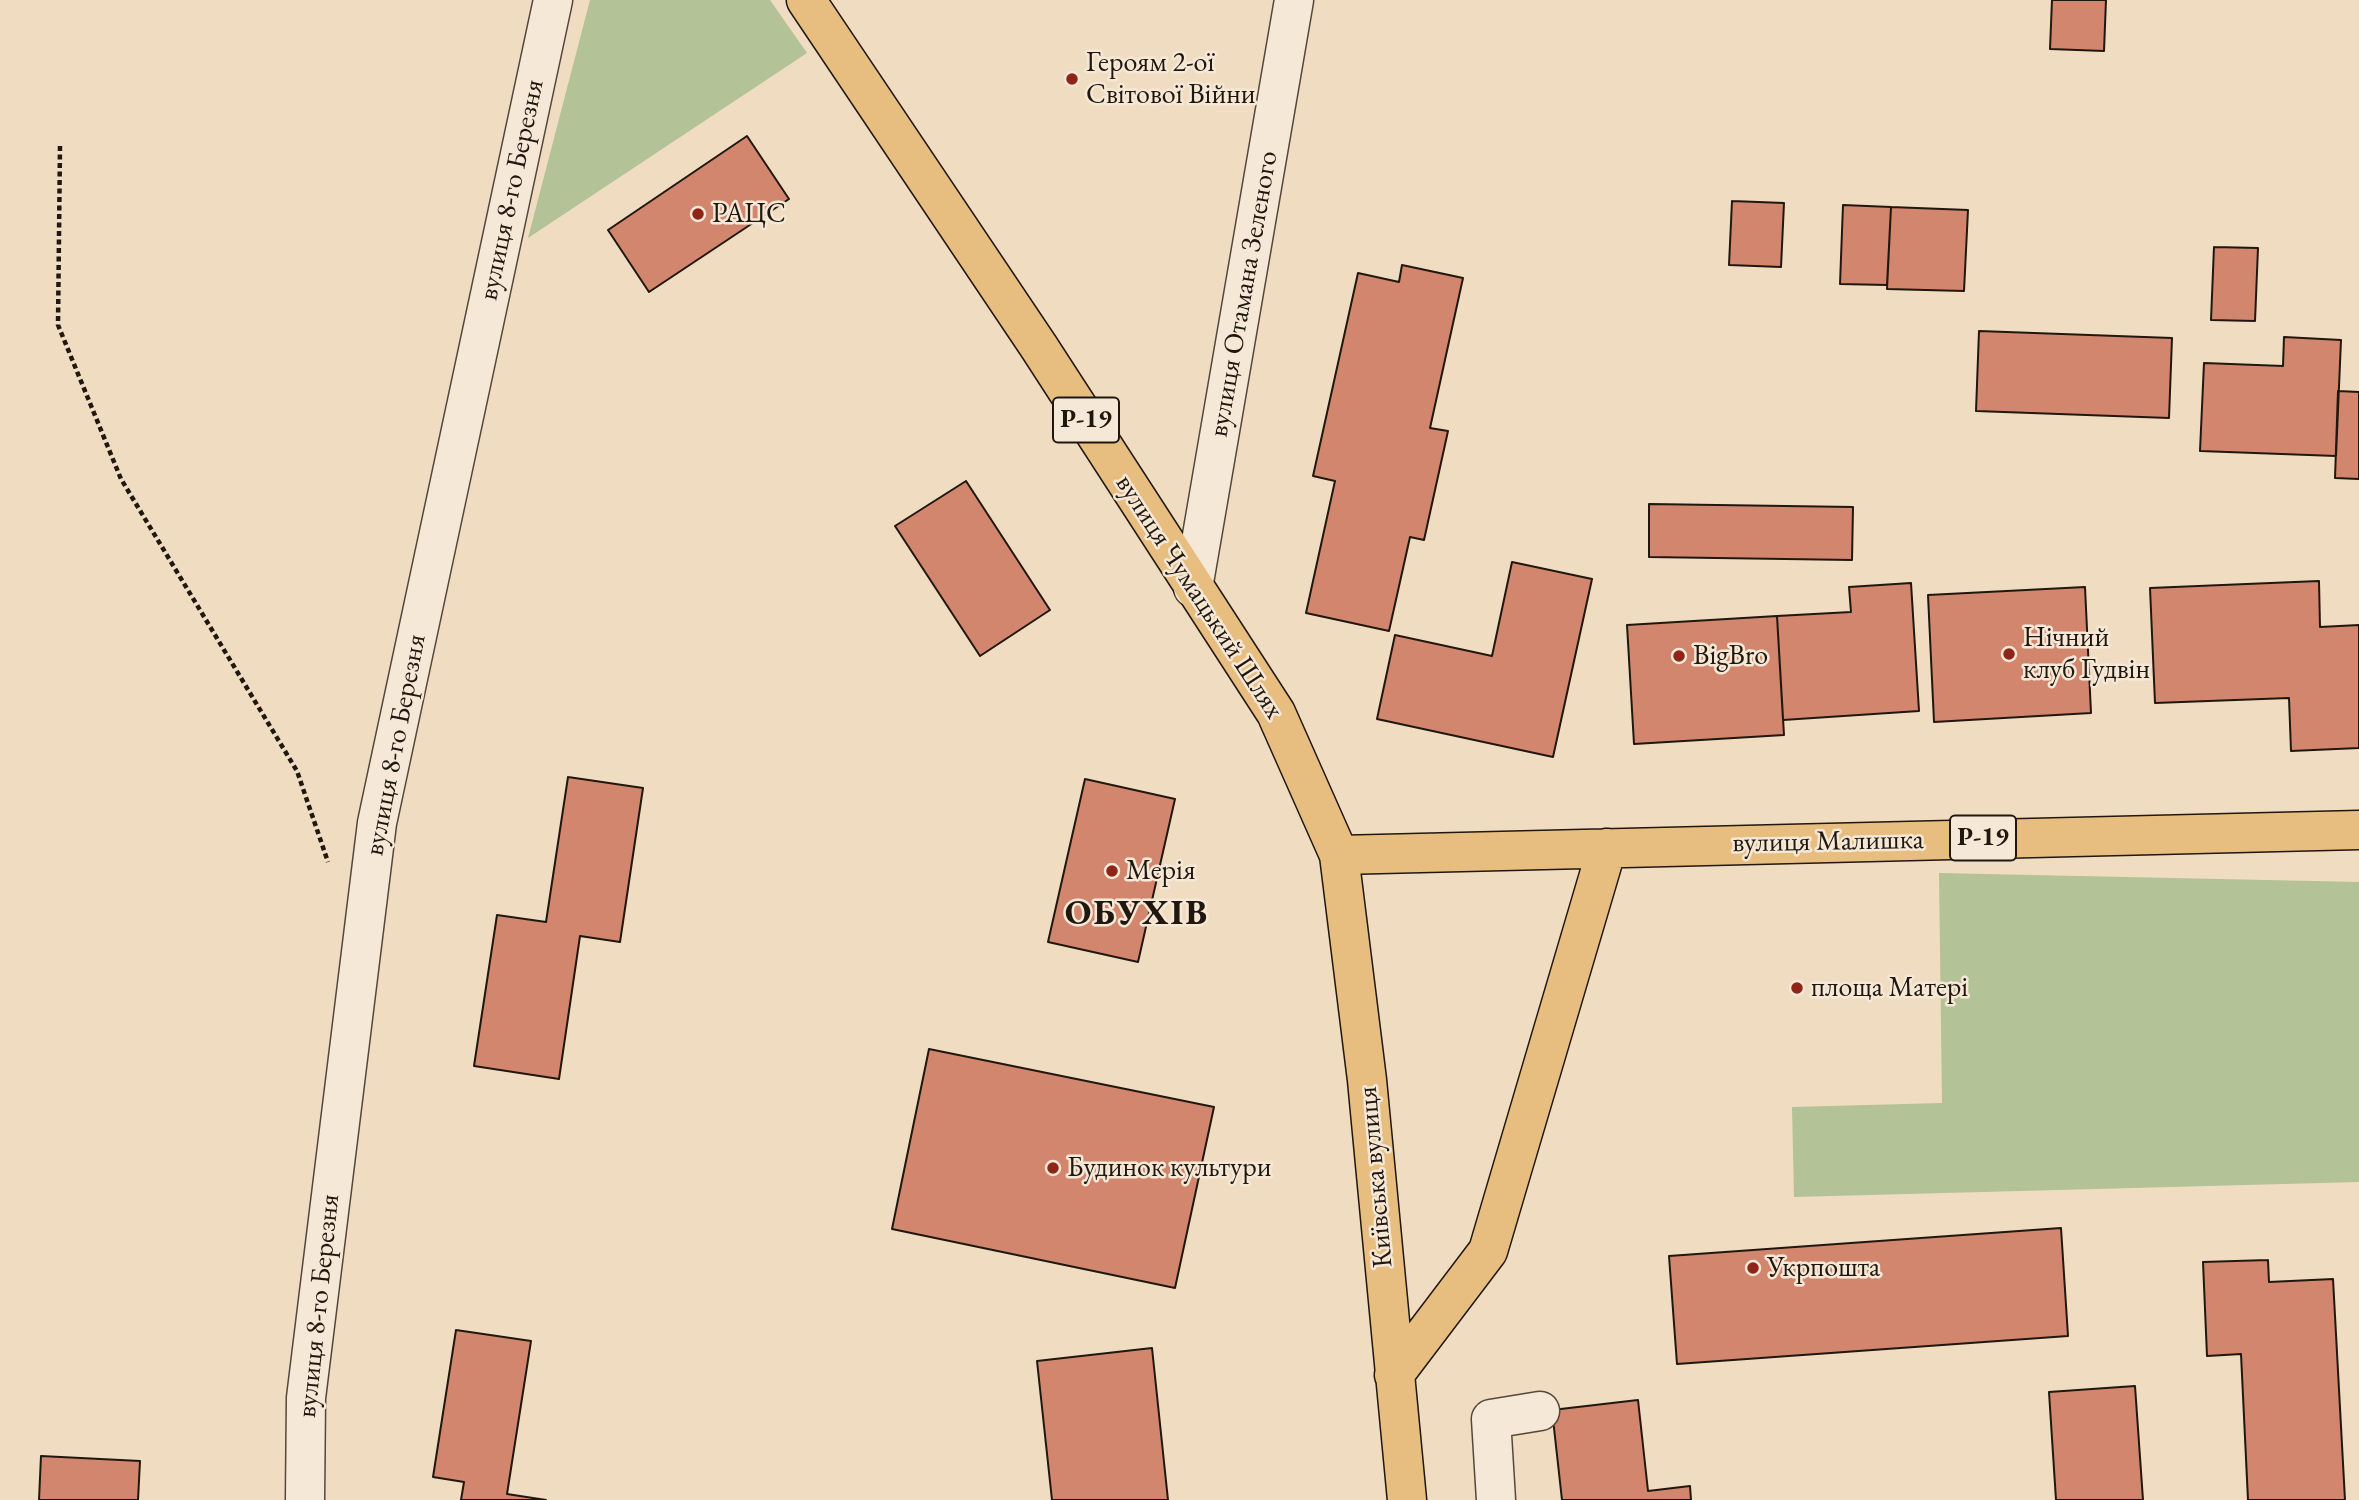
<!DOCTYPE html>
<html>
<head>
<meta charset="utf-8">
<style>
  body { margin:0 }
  canvas { display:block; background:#efdcc1 }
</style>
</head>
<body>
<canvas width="2359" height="1500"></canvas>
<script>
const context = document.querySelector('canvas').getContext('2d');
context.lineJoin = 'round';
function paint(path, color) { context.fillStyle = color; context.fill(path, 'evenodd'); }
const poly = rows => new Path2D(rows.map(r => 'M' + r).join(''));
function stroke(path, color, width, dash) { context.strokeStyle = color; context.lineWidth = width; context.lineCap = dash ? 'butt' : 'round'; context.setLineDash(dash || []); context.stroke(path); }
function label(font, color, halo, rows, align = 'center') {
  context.font = font + ' "EB Garamond",serif'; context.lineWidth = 5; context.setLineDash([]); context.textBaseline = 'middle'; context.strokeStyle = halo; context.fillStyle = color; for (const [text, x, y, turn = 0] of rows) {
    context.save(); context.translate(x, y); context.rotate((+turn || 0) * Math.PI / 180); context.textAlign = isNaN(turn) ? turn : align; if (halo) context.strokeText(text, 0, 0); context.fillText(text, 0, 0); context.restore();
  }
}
paint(poly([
  [590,0,770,0,807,53,528,238],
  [1939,873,2359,882,2359,1182,1794,1197,1792,1107,1942,1103]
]), '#b4c297');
const building = poly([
  [2052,0,2106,0,2104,51,2050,49,2052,0],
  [747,136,789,199,649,292,608,230,747,136],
  [1732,201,1784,203,1781,267,1729,265,1732,201],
  [1843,205,1891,207,1887,285,1840,284,1843,205],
  [1891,207,1968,210,1964,291,1887,289,1891,207],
  [2214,247,2258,248,2255,321,2211,320,2214,247],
  [1402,265,1463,278,1430,428,1448,431,1424,540,1410,537,1389,631,1306,613,1335,481,1313,476,1358,273,1399,282,1402,265],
  [1979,331,2172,338,2169,418,1976,411,1979,331],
  [2284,337,2341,340,2336,456,2200,451,2204,363,2283,366,2284,337],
  [2338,391,2359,392,2359,479,2335,478,2338,391],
  [966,481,1050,610,980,656,895,526,966,481],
  [1649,504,1853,507,1852,560,1649,557,1649,504],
  [1512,562,1592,579,1553,757,1377,719,1395,635,1492,656,1512,562],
  [2319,581,2320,627,2359,625,2359,748,2291,751,2289,698,2155,703,2150,588,2319,581],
  [1911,583,1919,711,1783,720,1777,616,1851,612,1849,587,1911,583],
  [2085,587,2091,713,1934,722,1928,595,2085,587],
  [1777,616,1784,735,1634,744,1627,625,1777,616],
  [568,777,643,788,620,942,580,936,559,1079,474,1066,497,915,546,922,568,777],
  [1085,779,1175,799,1138,962,1048,942,1085,779],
  [929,1049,1214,1107,1175,1288,892,1229,929,1049],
  [2061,1228,2068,1336,1677,1364,1669,1256,2061,1228],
  [2268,1260,2269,1282,2333,1279,2345,1500,2248,1500,2241,1354,2207,1356,2203,1262,2268,1260],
  [456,1330,531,1341,507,1494,546,1500,461,1500,464,1482,433,1477,456,1330],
  [1152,1348,1168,1500,1052,1500,1037,1361,1152,1348],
  [2135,1386,2143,1500,2056,1500,2049,1392,2135,1386],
  [1638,1400,1648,1491,1690,1486,1691,1500,1562,1500,1552,1410,1638,1400],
  [41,1456,140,1461,138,1500,39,1500,41,1456]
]);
paint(building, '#d2866e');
stroke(building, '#20170f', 2);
const minor = poly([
  [1193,588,1294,0],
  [305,1500,306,1398,377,823,553,0],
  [1496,1500,1491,1419,1540,1411]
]);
const major = poly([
  [806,0,1039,347,1276,713,1339,855,1367,1080,1407,1500],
  [1339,855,2359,830],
  [1394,1375,1488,1251,1607,848]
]);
stroke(minor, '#54483c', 41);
stroke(major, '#20170f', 41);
stroke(poly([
  [60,146,58,325,121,479,297,771,328,862]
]), '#20170f', 4.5, [5, 3.5]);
stroke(minor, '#f5e8d7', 38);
stroke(major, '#e8be80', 38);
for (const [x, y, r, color] of [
  [1072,79,7,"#8f2418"],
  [698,214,7,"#8f2418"],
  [2009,654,7,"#8f2418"],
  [1679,656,7,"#8f2418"],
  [1112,871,7,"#8f2418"],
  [1797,988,7,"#8f2418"],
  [1053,1168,7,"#8f2418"],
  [1753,1268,7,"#8f2418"]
]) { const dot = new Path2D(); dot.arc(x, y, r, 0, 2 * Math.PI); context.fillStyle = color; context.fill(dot); stroke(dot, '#f5e8d7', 2.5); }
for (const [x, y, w] of [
  [1086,420,66],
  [1983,838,66]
]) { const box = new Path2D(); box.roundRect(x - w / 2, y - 22.5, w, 45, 5); context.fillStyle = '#f5e8d7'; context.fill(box); stroke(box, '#20170f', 2); }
label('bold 26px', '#20170f', null, [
  ["Р-19",1086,420],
  ["Р-19",1983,838]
]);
label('28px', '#20170f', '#f5e8d7', [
  ["Героям 2-ої",1086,63],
  ["Світової Війни",1086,95],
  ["РАЦС",712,214],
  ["Нічний",2023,638],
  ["клуб Гудвін",2023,670],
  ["BigBro",1693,656],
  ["Мерія",1126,871],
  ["площа Матері",1811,988],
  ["Будинок культури",1067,1168],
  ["Укрпошта",1767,1268]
], 'left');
label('28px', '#20170f', '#f5e8d7', [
  ["вулиця 8-го Березня",512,190,-78],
  ["вулиця Отамана Зеленого",1244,294,-80],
  ["вулиця Чумацький Шлях",1199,597,57],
  ["вулиця 8-го Березня",396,745,-79],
  ["вулиця Малишка",1828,842,-1],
  ["Київська вулиця",1376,1177,-95],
  ["вулиця 8-го Березня",319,1306,-84]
]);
context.letterSpacing = '2px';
label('bold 35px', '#20170f', '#f5e8d7', [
  ["ОБУХІВ",1137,914]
]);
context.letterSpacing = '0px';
</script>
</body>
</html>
